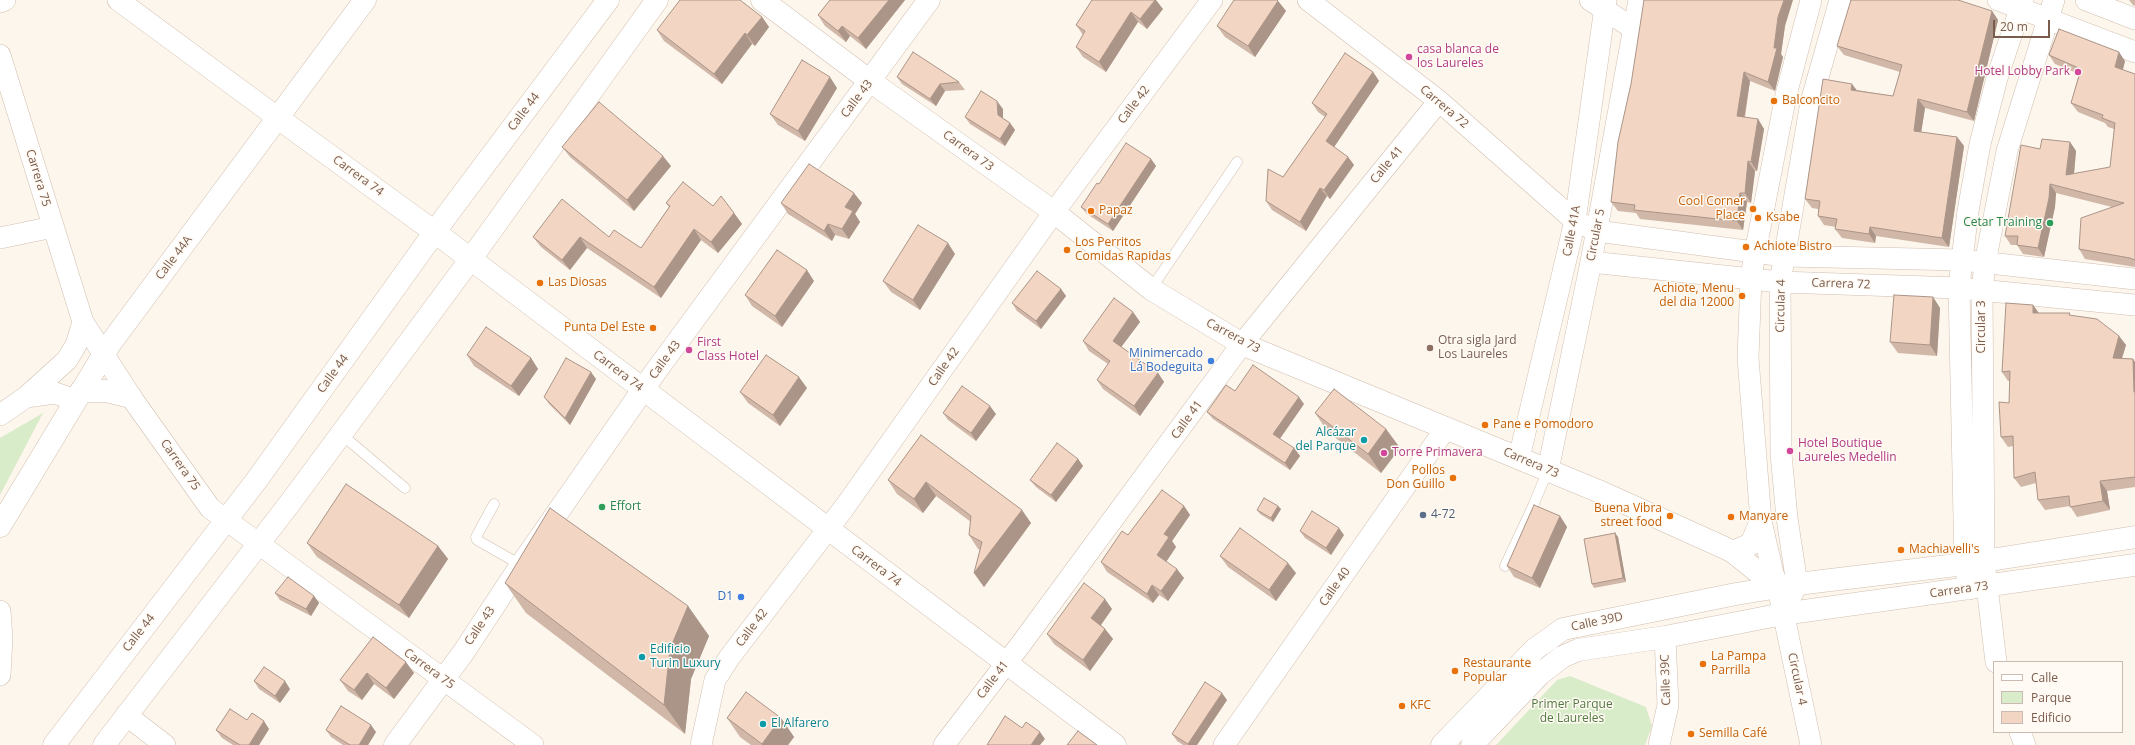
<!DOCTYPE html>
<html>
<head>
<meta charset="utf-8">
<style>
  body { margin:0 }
  #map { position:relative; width:2135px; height:745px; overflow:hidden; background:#fdf6ec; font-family:"Open Sans",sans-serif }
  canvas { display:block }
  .legend { position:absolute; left:1993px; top:661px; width:130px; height:72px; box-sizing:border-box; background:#fffaf3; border:1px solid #cabbb1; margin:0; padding:5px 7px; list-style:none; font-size:12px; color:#7a5c4d }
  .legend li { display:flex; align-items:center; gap:8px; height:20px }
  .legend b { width:20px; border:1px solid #cabbb1 }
  .scale { position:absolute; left:1993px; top:20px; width:57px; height:18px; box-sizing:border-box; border:2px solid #7a5c4d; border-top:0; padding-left:5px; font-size:12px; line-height:14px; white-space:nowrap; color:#7a5c4d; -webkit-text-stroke:3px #fffaf3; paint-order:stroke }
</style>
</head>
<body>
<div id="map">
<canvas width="2135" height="745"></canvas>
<ul class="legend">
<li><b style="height:5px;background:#fff"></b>Calle</li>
<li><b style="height:11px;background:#d8ecc9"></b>Parque</li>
<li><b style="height:11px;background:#f3d5c3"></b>Edificio</li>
</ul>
<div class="scale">20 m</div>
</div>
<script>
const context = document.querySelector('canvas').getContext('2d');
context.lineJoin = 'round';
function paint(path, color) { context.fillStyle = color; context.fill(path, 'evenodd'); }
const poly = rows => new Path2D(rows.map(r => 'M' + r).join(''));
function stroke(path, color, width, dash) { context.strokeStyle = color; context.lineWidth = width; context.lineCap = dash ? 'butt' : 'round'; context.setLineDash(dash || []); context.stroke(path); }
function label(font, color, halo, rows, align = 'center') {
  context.font = font + ' "Open Sans",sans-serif'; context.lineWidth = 3; context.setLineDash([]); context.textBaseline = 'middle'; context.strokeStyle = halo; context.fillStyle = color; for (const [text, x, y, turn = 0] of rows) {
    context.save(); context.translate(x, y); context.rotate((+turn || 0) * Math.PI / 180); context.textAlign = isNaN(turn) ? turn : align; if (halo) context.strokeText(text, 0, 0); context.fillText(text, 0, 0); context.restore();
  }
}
paint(poly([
  [43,413,0,495,0,438],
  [1570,676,1646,707,1652,726,1645,745,1496,745,1557,680]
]), '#d8ecc9');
const service = poly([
  [1151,289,1237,162],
  [341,434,405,488],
  [494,504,476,537,477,540,521,565],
  [1505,566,1533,506,1548,470]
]);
const minor = poly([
  [118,0,278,118],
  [1308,0,1439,101,1575,221,1597,231,1784,256,1962,260,2135,279],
  [1590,0,1634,29],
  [1811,0,1786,95,1755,253,1751,278,1748,358,1761,521,1773,573,1778,588,1811,745],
  [1998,0,2135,52],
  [2086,0,2135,19],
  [0,2,5,0],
  [0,55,83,322,131,397,210,508,533,745],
  [0,238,53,227],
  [1591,262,1780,282,1959,288,2135,305],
  [26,397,55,393,75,400],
  [0,415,26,397,67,360,76,345,83,322],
  [1519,458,1575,221,1606,0],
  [1548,470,1591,262,1639,0],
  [1969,589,1965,564,1959,288,1962,260,1968,211,1980,144,1997,78,2023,0],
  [1789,600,1797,584,1787,518,1781,454,1780,282,1811,102,1840,0],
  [0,611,2,638,0,675],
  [1996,662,1984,561,1982,291,1985,263,2007,151,2054,0],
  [126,715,165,745],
  [2020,732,2025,745],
  [701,745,715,680,729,658,844,508,1054,212,1212,0],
  [944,745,1021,644,1242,344,1439,101],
  [1224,745,1446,428],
  [1659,745,1668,705,1665,637]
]);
const tertiary = poly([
  [762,0,870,81,1054,212,1151,289,1242,344,1603,493,1725,548,1733,552,1778,588],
  [278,118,436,233,1115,745],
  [81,391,106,391,131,397],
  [0,526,110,344,365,0],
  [1733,552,1751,544,1761,521],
  [395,745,463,653,521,565,656,371,929,0],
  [1442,745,1535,649,1563,629,1736,594,1797,584,1965,564,2135,537],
  [1472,745,1540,674,1562,657,1578,650,1665,637,1783,614,2135,565]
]);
const secondary = poly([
  [54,745,256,481,447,215,608,0],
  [104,745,290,503,470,260,657,0]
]);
stroke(service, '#d1beb0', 11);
stroke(minor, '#d1beb0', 22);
stroke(tertiary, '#d1beb0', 23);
stroke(secondary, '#d6c0b0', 23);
stroke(service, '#fff', 10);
stroke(minor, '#fff', 21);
stroke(tertiary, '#fff', 22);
stroke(secondary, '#fff', 22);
paint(poly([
  [830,0,905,0,866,49,850,36,846,42,825,26,818,15],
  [1092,0,1163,9,1147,29,1138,22,1106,72,1083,57,1076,47,1083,35,1076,25],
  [2129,0,2135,0,2135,6,2133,5],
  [1278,1,1286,11,1255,57,1225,37,1217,26],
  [1992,11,1998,20,1974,121,1925,108,1921,132,1957,137,1964,146,1949,247,1876,236,1875,243,1842,238,1835,229,1836,227,1824,225,1818,216,1818,209,1812,208,1805,199,1857,90,1893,96,1900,72,1844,55,1837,46],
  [762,17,769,27,755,46,752,44,722,84,664,41,657,30],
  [1785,26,1781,54,1783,57,1775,91,1750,81,1745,118,1758,119,1764,129,1757,171,1755,171,1751,203,1747,202,1743,230,1640,219,1636,213,1618,211,1611,202,1631,84],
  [2049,55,2125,61,2123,70,2135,74,2135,267,2085,259,2079,249,2112,207,2056,193,2055,207,2044,257,2023,254,2017,245,2011,245,2005,236,2040,149,2070,142,2076,151,2074,174,2110,167,2114,129,2108,127,2105,123,2078,112,2071,103,2079,74,2055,64],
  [1373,72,1379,81,1334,147,1348,157,1354,165,1330,199,1327,196,1306,231,1272,210,1266,201,1325,117,1318,112,1312,103],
  [897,77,959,82,965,90,945,91,936,106,902,84],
  [837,88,805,141,778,125,770,114],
  [1003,109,1003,118,1010,123,1015,130,1005,146,970,124,965,117],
  [562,147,671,166,634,211,570,157],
  [1151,159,1156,166,1113,231,1087,214,1081,207,1099,184],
  [666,203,713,206,734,213,742,224,718,253,701,240,661,298,587,248,570,270,541,247,533,237,609,237,641,248,669,207],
  [781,203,862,203,855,214,860,222,849,239,835,235,832,241,788,214],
  [955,254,920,310,891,292,883,281],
  [814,281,782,327,752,306,745,295],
  [1061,289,1066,296,1041,329,1017,311,1012,303],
  [1933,297,1940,308,1937,356,1898,353,1890,342],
  [2033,305,2039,313,2071,315,2119,336,2126,345,2122,358,2133,359,2135,362,2135,487,2107,491,2110,510,2077,517,2070,506,2045,510,2038,500,2036,483,2021,487,2014,478,2013,446,2008,447,2001,437,2009,403,2010,381,2008,381,2002,372],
  [1133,312,1140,322,1121,347,1158,373,1164,382,1140,416,1103,389,1097,380,1108,364,1089,351,1083,341],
  [467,355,531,358,538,369,519,396,474,366],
  [596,379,570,425,549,404,544,397],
  [807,388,780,426,748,403,740,392],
  [1235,391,1304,404,1280,439,1294,448,1300,456,1290,470,1213,419,1207,412],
  [943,413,996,414,976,441,948,420],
  [1315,413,1386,429,1400,448,1381,473,1328,432],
  [921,435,1031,523,984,587,974,573,980,550,978,549,969,535,971,522,936,496,923,513,897,494,888,480],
  [1078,459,1083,466,1056,502,1036,487,1030,480],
  [1184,506,1190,515,1172,541,1176,547,1166,562,1184,578,1168,601,1159,595,1153,603,1107,572,1101,562,1128,535],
  [1278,506,1281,509,1273,522,1260,514,1257,510],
  [1560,516,1567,527,1540,588,1514,577,1507,566],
  [1300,531,1344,535,1331,555,1305,538],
  [1615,533,1618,537,1626,582,1594,588,1592,584],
  [307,543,438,546,448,559,409,618,317,557],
  [1220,556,1296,573,1276,601,1228,567],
  [505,583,688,606,709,636,691,679,685,734,526,613],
  [275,593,314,596,319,603,311,616,280,600],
  [1112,609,1101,625,1105,629,1113,639,1090,671,1054,644,1047,634],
  [373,637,414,673,394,699,374,684,362,700,348,691,340,680],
  [254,681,290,689,280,703,259,689],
  [1227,700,1197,745,1183,745,1177,741,1172,734],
  [727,718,781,718,794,737,788,745,751,745,740,737],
  [247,720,269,729,259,745,233,745,222,738,216,730],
  [326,730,376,732,368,745,343,745,331,737]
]), '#d1b7a8');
paint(poly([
  [889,0,905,0,866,49,858,38],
  [1155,0,1156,0,1163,9,1147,29,1140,19],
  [1784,0,1793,0,1785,26,1781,54,1783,57,1775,91,1768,82,1774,48,1778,17],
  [1278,1,1286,11,1255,57,1248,46],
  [1992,11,1998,20,1974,121,1967,112],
  [1131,12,1138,22,1106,72,1099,62],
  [762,17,769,27,755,46,747,35],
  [842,26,850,36,846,42,838,31],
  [745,33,752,44,722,84,714,74],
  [2119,52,2125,61,2121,76,2115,67],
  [1373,72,1379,81,1332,150,1326,141],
  [1744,72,1750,81,1743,125,1737,116],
  [830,77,837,88,805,141,798,131],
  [940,84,945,91,936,106,930,99],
  [1852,84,1859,93,1851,90],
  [1918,99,1925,108,1920,140,1914,131],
  [997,101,1003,109,1003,123,998,115],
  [1758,119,1764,129,1757,171,1751,162],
  [1010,123,1015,130,1005,146,1000,139],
  [1957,137,1964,146,1949,247,1942,238],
  [2070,142,2076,151,2073,184,2066,175],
  [663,156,671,166,634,211,627,200],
  [1348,157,1354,165,1330,199,1324,190],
  [1151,159,1156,166,1113,231,1108,224],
  [1748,161,1755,171,1751,203,1745,193],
  [2050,184,2056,193,2055,207,2044,257,2038,248],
  [1320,188,1327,196,1306,231,1300,222],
  [854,193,862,203,855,214,860,222,849,239,842,229,845,207],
  [1740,193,1747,202,1743,230,1737,221],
  [734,213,742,224,718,253,711,242],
  [828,224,835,235,832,241,824,231],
  [1870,227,1876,236,1875,243,1869,234],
  [694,229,701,240,661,298,654,287],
  [580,237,587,248,570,270,562,260],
  [948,243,955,254,920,310,913,300],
  [807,270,814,281,782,327,775,316],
  [1061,289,1066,296,1041,329,1036,321],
  [1933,297,1940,308,1937,356,1930,345],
  [2033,305,2040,315,2033,313],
  [1133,312,1140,322,1119,350,1113,341],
  [2119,336,2126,345,2119,368,2113,358],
  [531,358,538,369,519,396,511,386],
  [2133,359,2135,362,2135,394,2134,392],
  [591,372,596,379,570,425,565,418],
  [1158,373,1164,382,1140,416,1134,406],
  [799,377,807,388,780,426,773,415],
  [1299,397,1304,404,1278,441,1273,434],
  [990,406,996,414,976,441,971,433],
  [1386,429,1400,448,1381,473,1368,454],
  [1294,448,1300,456,1290,470,1285,463],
  [1078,459,1083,466,1056,502,1051,495],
  [2100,481,2107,491,2110,510,2103,501],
  [926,482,936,496,923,513,914,499],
  [1184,506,1190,515,1172,541,1176,547,1164,565,1157,555,1164,534],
  [1278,506,1281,509,1273,522,1271,518],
  [1022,510,1031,523,984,587,974,573],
  [1560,516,1567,527,1540,588,1532,578],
  [1339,528,1344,535,1331,555,1326,548],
  [1615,533,1618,537,1626,582,1623,578],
  [438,546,448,559,409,618,399,605],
  [1288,563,1296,573,1276,601,1269,590],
  [1177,569,1184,578,1168,601,1161,591],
  [1152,585,1159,595,1153,603,1147,594],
  [314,596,319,603,311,616,306,609],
  [1105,599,1112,609,1098,629,1091,618],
  [688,606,709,636,691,679,685,734,664,705,670,649],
  [1105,629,1113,639,1090,671,1083,660],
  [406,662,414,673,394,699,386,688],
  [367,673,374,684,362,700,354,690],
  [285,681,290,689,280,703,275,696],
  [1222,693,1227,700,1197,745,1188,745,1188,744],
  [781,718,794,737,788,745,762,745,762,744],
  [264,721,269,729,259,745,249,745],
  [371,725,376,732,368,745,359,745],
  [1040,732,1045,739,1040,745,1031,745]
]), '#aa9588');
const building = poly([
  [680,0,740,0,762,17,747,35,745,33,714,74,657,30,680,0],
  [830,0,889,0,858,38,842,26,838,31,818,15,830,0],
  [1092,0,1155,0,1140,19,1131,12,1099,62,1076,47,1085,31,1076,25,1092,0],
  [1234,0,1277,0,1278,1,1248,46,1217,26,1234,0],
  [1644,0,1784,0,1778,17,1774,48,1777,48,1768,82,1744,72,1737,116,1758,119,1751,162,1748,161,1745,193,1740,193,1737,221,1634,210,1635,205,1611,202,1618,142,1631,84,1644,0],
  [1851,0,1958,0,1992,11,1967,112,1918,99,1914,131,1957,137,1942,238,1870,227,1869,234,1835,229,1837,219,1818,216,1820,201,1805,199,1823,79,1852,84,1851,90,1893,96,1902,65,1837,46,1851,0],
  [2059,29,2119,52,2115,67,2135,74,2135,260,2130,258,2079,249,2081,218,2124,203,2050,184,2049,198,2038,248,2017,245,2018,236,2005,236,2021,145,2040,149,2042,139,2070,142,2066,175,2110,167,2115,123,2102,118,2103,115,2071,103,2081,69,2049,55,2059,29],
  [913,52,959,82,940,84,930,99,897,77,913,52],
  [1345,53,1373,72,1326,141,1348,157,1324,190,1320,188,1300,222,1266,201,1268,169,1283,177,1327,114,1312,103,1345,53],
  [802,60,830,77,798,131,770,114,802,60],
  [981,91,997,101,998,115,1010,123,1000,139,965,117,981,91],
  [599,102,663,156,627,200,562,147,599,102],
  [1126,143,1151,159,1108,224,1081,207,1097,183,1099,184,1126,143],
  [809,164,854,193,845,207,853,211,842,229,828,224,824,231,781,203,809,164],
  [683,182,713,206,721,196,734,213,711,242,694,229,654,287,580,237,562,260,533,237,562,199,609,237,614,230,641,248,670,206,666,203,683,182],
  [918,225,948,243,913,300,883,281,918,225],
  [777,250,807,270,775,316,745,295,777,250],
  [1037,271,1061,289,1036,321,1012,303,1037,271],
  [1894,295,1933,297,1930,345,1890,342,1894,295],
  [1114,298,1133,312,1113,341,1158,373,1134,406,1097,380,1110,361,1083,341,1114,298],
  [2006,303,2033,305,2033,313,2070,313,2069,315,2097,319,2119,336,2113,358,2133,359,2134,392,2135,392,2135,477,2100,481,2103,501,2070,507,2069,496,2038,500,2035,472,2014,478,2013,436,2001,437,1999,402,2009,403,2010,371,2002,372,2006,303],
  [486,327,531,358,511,386,467,355,486,327],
  [766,355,799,377,773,415,740,392,766,355],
  [566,358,591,372,565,418,544,397,566,358],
  [1253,365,1299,397,1273,434,1294,448,1285,463,1207,412,1226,385,1235,391,1253,365],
  [962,386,990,406,971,433,943,413,962,386],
  [1334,389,1386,429,1368,454,1315,413,1334,389],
  [921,435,1022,510,974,573,982,542,969,535,971,516,926,482,914,499,888,480,921,435],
  [1057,443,1078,459,1051,495,1030,480,1057,443],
  [346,484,438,546,399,605,307,543,346,484],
  [1162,490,1184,506,1164,534,1169,537,1157,555,1177,569,1161,591,1152,585,1147,594,1101,562,1122,531,1128,535,1162,490],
  [1264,498,1278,506,1271,518,1257,510,1264,498],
  [1534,505,1560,516,1532,578,1507,566,1534,505],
  [550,508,688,606,670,649,664,705,505,583,550,508],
  [1312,511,1339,528,1326,548,1300,531,1312,511],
  [1240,528,1288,563,1269,590,1220,556,1240,528],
  [1615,533,1623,578,1592,584,1584,539,1615,533],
  [288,577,314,596,306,609,275,593,288,577],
  [1084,583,1105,599,1091,618,1105,629,1083,660,1047,634,1084,583],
  [373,637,406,662,386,688,367,673,354,690,340,680,373,637],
  [264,667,285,681,275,696,254,681,264,667],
  [1205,682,1222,693,1188,744,1172,734,1205,682],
  [746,692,781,718,762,744,727,718,746,692],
  [341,706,371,725,359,745,350,745,326,730,341,706],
  [230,709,247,720,252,713,264,721,249,745,240,745,216,730,230,709],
  [1005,716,1022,728,1026,722,1040,732,1031,745,987,745,1005,716],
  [1078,731,1097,745,1067,745,1078,731]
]);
paint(building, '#f3d5c3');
stroke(building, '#aa9588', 1);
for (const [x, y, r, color] of [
  [1409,57,4,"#d1479c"],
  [2078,72,4,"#d1479c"],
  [1774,101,4,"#e8710a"],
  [1753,209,4,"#e8710a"],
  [1091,211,4,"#e8710a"],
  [1758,218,4,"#e8710a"],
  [2050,223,4,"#2e9e5b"],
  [1746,247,4,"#e8710a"],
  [1067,250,4,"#e8710a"],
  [540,283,4,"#e8710a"],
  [1742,296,4,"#e8710a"],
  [653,328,4,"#e8710a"],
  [1430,348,4,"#8d6e63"],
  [689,350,4,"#d1479c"],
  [1211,361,4,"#3f7fe0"],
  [1485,425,4,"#e8710a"],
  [1364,440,4,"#0f9aa8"],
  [1790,451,4,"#d1479c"],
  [1384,453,4,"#d1479c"],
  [1453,478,4,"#e8710a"],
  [602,507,4,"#2e9e5b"],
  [1423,515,4,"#5c6f8a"],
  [1670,516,4,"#e8710a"],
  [1731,517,4,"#e8710a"],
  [1901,550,4,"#e8710a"],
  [741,597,4,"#3f7fe0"],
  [642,657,4,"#0f9aa8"],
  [1703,664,4,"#e8710a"],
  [1455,671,4,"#e8710a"],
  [1402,706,4,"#e8710a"],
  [763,724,4,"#0f9aa8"],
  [1691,734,4,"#e8710a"]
]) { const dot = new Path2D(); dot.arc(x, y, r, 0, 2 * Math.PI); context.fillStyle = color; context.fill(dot); stroke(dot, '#fffaf3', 1.5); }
label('12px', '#b23c85', '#fffaf3', [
  ["casa blanca de",1417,50],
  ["los Laureles",1417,64],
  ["Hotel Lobby Park",2070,72,"right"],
  ["First",697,343],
  ["Class Hotel",697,357],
  ["Hotel Boutique",1798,444],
  ["Laureles Medellin",1798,458],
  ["Torre Primavera",1392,453]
], 'left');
label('12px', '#7a5c4d', '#fffaf3', [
  ["Calle 43",857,99,-53],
  ["Calle 42",1134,105,-53],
  ["Carrera 72",1444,107,40],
  ["Calle 44",524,112,-53],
  ["Carrera 73",968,151,36],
  ["Calle 41",1387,165,-51],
  ["Carrera 74",358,176,36],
  ["Carrera 75",38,178,73],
  ["Calle 41A",1572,231,-79],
  ["Circular 5",1596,235,-79],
  ["Calle 44A",174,258,-53],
  ["Carrera 72",1841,284,2],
  ["Circular 4",1781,306,-89],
  ["Circular 3",1982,327,-90],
  ["Carrera 73",1233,336,28],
  ["Calle 43",665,360,-54],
  ["Calle 42",944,367,-55],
  ["Carrera 74",618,371,37],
  ["Calle 44",333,374,-54],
  ["Calle 41",1187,420,-54],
  ["Carrera 73",1531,463,23],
  ["Carrera 75",180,465,55],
  ["Carrera 74",876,566,37],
  ["Calle 40",1335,587,-55],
  ["Carrera 73",1959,590,-8],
  ["Calle 39D",1597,622,-12],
  ["Calle 43",480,626,-56],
  ["Calle 42",752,628,-53],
  ["Calle 44",139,633,-52],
  ["Carrera 75",429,669,36],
  ["Circular 4",1797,679,78],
  ["Calle 41",993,680,-53],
  ["Calle 39C",1666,680,-92]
]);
label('12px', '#c56008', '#fffaf3', [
  ["Balconcito",1782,101],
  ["Cool Corner",1745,202,"right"],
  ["Place",1745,216,"right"],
  ["Papaz",1099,211],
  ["Ksabe",1766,218],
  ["Los Perritos",1075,243],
  ["Comidas Rapidas",1075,257],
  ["Achiote Bistro",1754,247],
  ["Las Diosas",548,283],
  ["Achiote, Menu",1734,289,"right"],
  ["del dia 12000",1734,303,"right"],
  ["Punta Del Este",645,328,"right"],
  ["Pane e Pomodoro",1493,425],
  ["Pollos",1445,471,"right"],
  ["Don Guillo",1445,485,"right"],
  ["Buena Vibra",1662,509,"right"],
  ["street food",1662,523,"right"],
  ["Manyare",1739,517],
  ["Machiavelli's",1909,550],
  ["La Pampa",1711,657],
  ["Parrilla",1711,671],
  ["Restaurante",1463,664],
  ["Popular",1463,678],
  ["KFC",1410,706],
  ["Semilla Café",1699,734]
], 'left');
label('12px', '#27864d', '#fffaf3', [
  ["Cetar Training",2042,223],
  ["Effort",610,507,"left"]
], 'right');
label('12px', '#785e54', '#fffaf3', [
  ["Otra sigla Jard",1438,341],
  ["Los Laureles",1438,355]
], 'left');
label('12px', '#366cbe', '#fffaf3', [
  ["Minimercado",1203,354],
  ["Lá Bodeguita",1203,368],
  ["D1",733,597]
], 'right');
label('12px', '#0d838f', '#fffaf3', [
  ["Alcázar",1356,433,"right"],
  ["del Parque",1356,447,"right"],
  ["Edificio",650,650],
  ["Turin Luxury",650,664],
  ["El Alfarero",771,724]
], 'left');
label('12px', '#4e5e75', '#fffaf3', [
  ["4-72",1431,515]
], 'left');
label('12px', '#537a41', '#fffaf3', [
  ["Primer Parque",1572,705],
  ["de Laureles",1572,719]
]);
</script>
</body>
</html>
